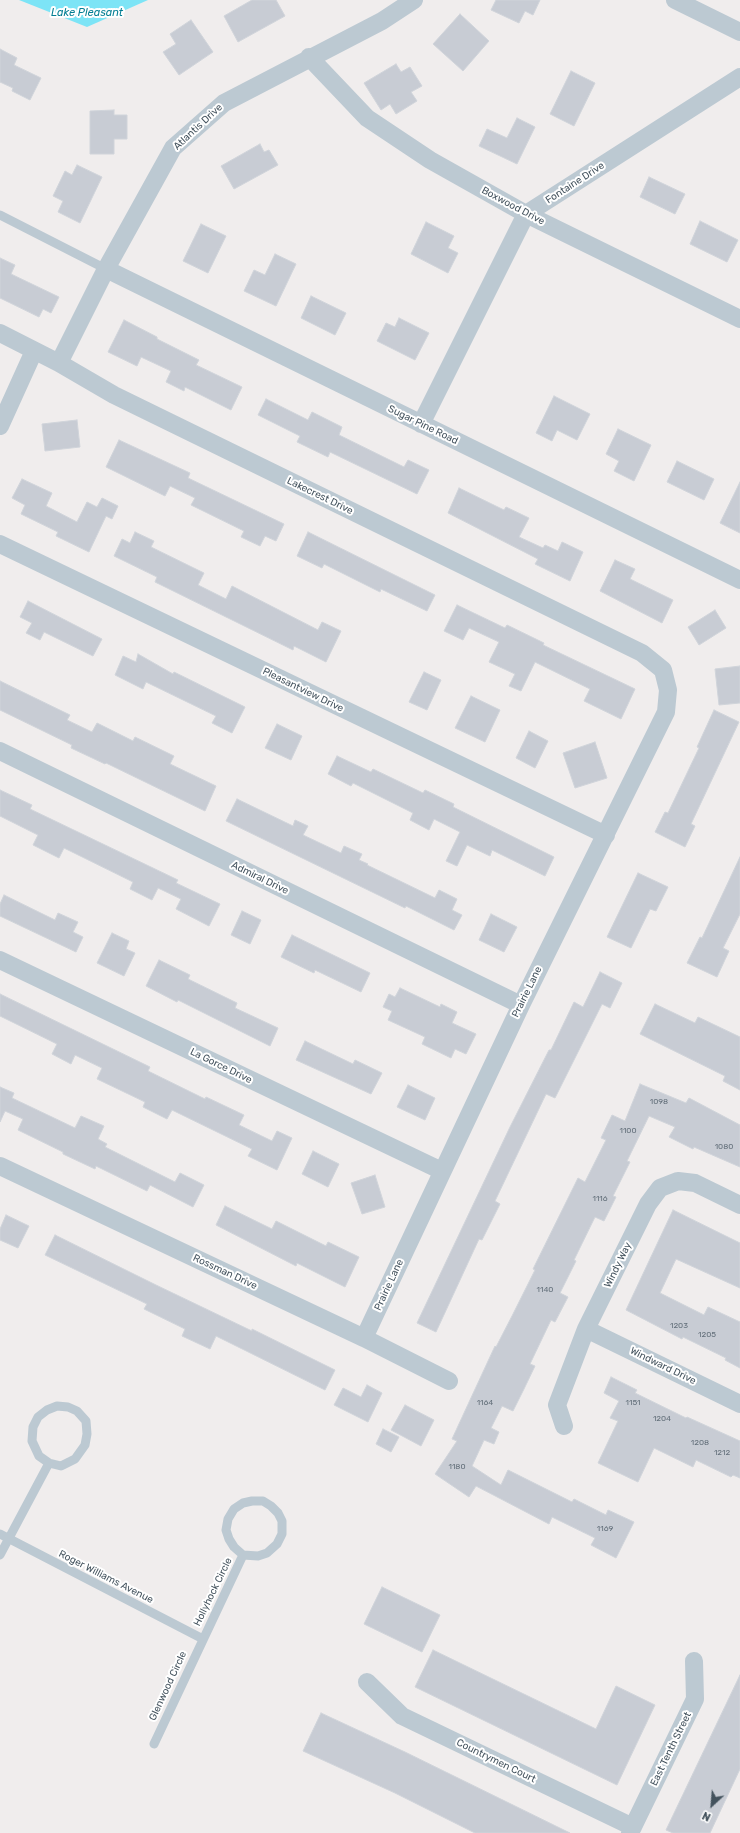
<!DOCTYPE html>
<html>
<head>
<meta charset="utf-8">
<style>
  body { margin:0 }
  #map { position:relative; width:740px; height:1833px; overflow:hidden; background:#f0eded; font-family:Rubik,sans-serif }
  canvas { display:block }
  .north { position:absolute; left:692px; top:1785px; width:40px; height:40px; -webkit-text-stroke:3px #fff; paint-order:stroke; rotate:206deg; font-size:11px; font-weight:700; line-height:16px; text-align:center; color:#43525d }
  .north::after { content:''; display:block; margin:auto; width:14px; height:18px; background:#43525d; clip-path:polygon(50% 0,100% 100%,50% 72%,0 100%) }
</style>
</head>
<body>
<div id="map">
<canvas width="740" height="1833"></canvas>
<div class="north">N</div>
</div>
<script>
const context = document.querySelector('canvas').getContext('2d');
context.lineJoin = 'round';
function paint(path, color) { context.fillStyle = color; context.fill(path, 'evenodd'); }
const poly = rows => new Path2D(rows.map(r => 'M' + r).join(''));
function stroke(path, color, width, dash) { context.strokeStyle = color; context.lineWidth = width; context.lineCap = dash ? 'butt' : 'round'; context.setLineDash(dash || []); context.stroke(path); }
function label(font, color, halo, rows, align = 'center') {
  context.font = font + ' Rubik,sans-serif'; context.lineWidth = 4; context.setLineDash([]); context.textBaseline = 'middle'; context.strokeStyle = halo; context.fillStyle = color; for (const [text, x, y, turn = 0] of rows) {
    context.save(); context.translate(x, y); context.rotate((+turn || 0) * Math.PI / 180); context.textAlign = isNaN(turn) ? turn : align; if (halo) context.strokeText(text, 0, 0); context.fillText(text, 0, 0); context.restore();
  }
}
paint(poly([
  [19,0,148,0,87,27]
]), '#7de4f6');
const building = poly([
  [252,0,276,0,285,16,238,42,224,16,252,0],
  [496,0,540,0,533,15,525,11,519,23,491,10,496,0],
  [460,14,489,41,463,71,433,44,460,14],
  [191,20,213,52,179,75,163,52,176,44,170,34,191,20],
  [0,49,17,58,14,65,41,78,30,100,12,91,13,88,0,82,0,49],
  [396,64,401,72,410,67,422,86,411,92,417,101,396,114,390,104,381,110,364,83,396,64],
  [571,71,595,83,574,126,550,114,571,71],
  [114,110,114,115,127,115,127,139,114,139,114,154,90,154,90,111,114,110],
  [517,118,535,127,517,164,479,146,487,129,507,138,517,118],
  [260,144,264,152,269,150,278,165,234,189,221,166,260,144],
  [77,165,102,177,80,223,58,212,63,201,53,196,65,171,72,175,77,165],
  [649,177,685,194,675,214,640,197,649,177],
  [700,221,738,240,727,262,690,244,700,221],
  [426,222,454,236,448,248,458,253,448,273,411,254,426,222],
  [201,224,226,236,208,273,183,261,201,224],
  [275,254,296,264,276,306,244,291,254,270,265,275,275,254],
  [0,258,15,265,11,274,59,297,51,313,43,309,39,317,0,298,0,258],
  [311,296,346,313,335,335,301,318,311,296],
  [399,318,429,333,415,360,377,341,386,323,395,327,399,318],
  [124,320,157,337,157,339,199,360,196,365,242,387,231,410,185,387,184,391,166,382,171,371,141,357,137,366,108,352,124,320],
  [554,396,590,414,577,440,557,430,552,441,536,433,554,396],
  [266,399,308,420,312,412,342,427,339,435,404,467,408,460,429,470,417,494,330,452,328,457,297,442,300,436,258,415,266,399],
  [77,420,80,447,45,451,42,424,77,420],
  [618,429,651,445,634,481,614,471,619,461,606,454,618,429],
  [119,440,190,473,188,478,284,524,276,541,265,536,260,546,241,537,244,531,191,505,195,498,170,486,165,496,106,467,119,440],
  [677,461,714,479,704,500,667,482,677,461],
  [22,479,52,493,46,506,77,522,87,502,97,507,102,498,118,506,112,519,106,516,89,552,56,536,58,532,21,514,25,505,12,498,22,479],
  [740,482,740,533,720,523,740,482],
  [459,488,504,510,506,507,529,518,519,537,543,548,545,545,558,551,562,542,583,552,570,581,535,564,538,559,448,513,459,488],
  [135,532,154,541,151,547,204,573,198,585,226,599,232,586,318,630,322,622,341,631,326,662,294,646,293,650,155,582,157,577,114,556,122,539,130,543,135,532],
  [308,532,435,595,427,611,381,589,380,592,324,564,322,568,297,556,308,532],
  [615,560,635,569,630,579,673,600,662,623,600,591,615,560],
  [28,601,102,639,93,656,44,632,40,640,26,633,32,623,20,617,28,601],
  [457,605,505,628,507,625,544,643,543,645,635,689,621,719,584,701,590,689,535,662,521,691,509,686,515,674,489,662,499,642,469,628,463,640,444,631,457,605],
  [715,610,726,628,699,645,688,627,715,610],
  [138,654,173,674,174,672,245,707,232,733,212,723,216,716,146,682,143,689,115,675,123,656,136,662,138,654],
  [740,666,740,703,719,705,715,669,740,666],
  [424,672,441,680,427,710,409,702,424,672],
  [0,681,70,715,67,720,92,732,97,723,133,741,135,737,174,756,170,764,216,786,205,811,106,763,105,764,71,748,72,745,0,710,0,681],
  [471,696,500,710,485,742,455,728,471,696],
  [714,710,739,722,691,824,695,826,685,847,655,832,665,812,668,813,699,748,697,747,714,710],
  [277,724,302,736,291,760,265,748,277,724],
  [529,731,548,741,535,768,516,758,529,731],
  [595,742,607,778,575,788,563,753,595,742],
  [337,756,371,772,373,769,423,793,425,790,454,804,453,807,554,857,545,876,492,850,490,856,467,845,457,866,446,861,460,832,434,819,429,830,410,820,413,813,353,783,351,786,328,774,337,756],
  [0,790,32,805,30,809,178,880,176,883,220,904,209,926,176,909,181,899,158,888,152,900,130,889,133,882,64,848,59,858,33,845,38,835,0,816,0,790],
  [237,799,293,826,295,820,308,826,303,835,341,853,344,846,362,854,359,860,368,864,367,865,435,898,439,890,457,899,452,910,462,915,454,930,406,906,405,908,226,821,237,799],
  [740,857,740,914,723,948,729,951,717,977,687,963,700,937,702,938,740,857],
  [638,873,668,887,656,911,650,909,631,948,607,937,638,873],
  [4,895,55,920,58,913,78,922,73,932,83,937,76,952,0,916,0,904,4,895],
  [242,911,261,920,250,944,231,935,242,911],
  [491,914,517,927,504,952,479,940,491,914],
  [112,933,129,941,126,949,135,953,124,976,97,963,112,933],
  [292,935,370,973,361,992,315,970,314,973,281,957,292,935],
  [159,960,190,975,188,979,237,1003,235,1008,278,1028,270,1046,178,1000,177,1002,146,986,159,960],
  [600,972,622,983,610,1008,602,1004,555,1098,546,1094,495,1201,500,1204,482,1240,479,1239,436,1332,417,1323,510,1127,549,1050,551,1050,574,1002,583,1007,600,972],
  [400,988,440,1007,441,1004,457,1012,452,1023,476,1034,466,1054,455,1049,451,1058,422,1044,425,1037,388,1020,392,1011,383,1007,389,994,395,997,400,988],
  [0,994,150,1067,148,1071,205,1099,206,1097,244,1115,239,1125,272,1141,277,1131,292,1138,277,1170,248,1156,252,1149,172,1110,167,1119,143,1107,145,1102,97,1079,102,1068,75,1055,71,1064,52,1054,57,1044,0,1016,0,994],
  [655,1004,695,1023,698,1017,740,1037,740,1090,723,1081,725,1076,640,1034,655,1004],
  [305,1041,353,1064,355,1060,382,1073,371,1094,296,1060,305,1041],
  [640,1084,686,1103,689,1098,740,1125,740,1167,694,1147,693,1149,669,1137,675,1127,649,1116,627,1161,630,1162,613,1196,616,1197,604,1221,595,1217,574,1260,576,1261,560,1293,568,1297,555,1322,551,1320,530,1364,535,1366,524,1389,513,1411,502,1406,491,1428,499,1432,494,1444,484,1440,472,1466,501,1485,508,1470,572,1502,574,1499,606,1515,608,1510,634,1522,616,1558,591,1545,595,1538,552,1517,549,1524,476,1486,469,1497,435,1474,457,1441,452,1439,470,1400,495,1346,496,1347,513,1314,535,1270,533,1269,578,1178,585,1182,606,1140,601,1138,612,1115,625,1121,640,1084],
  [408,1085,435,1098,425,1120,397,1107,408,1085],
  [0,1087,14,1093,12,1098,75,1128,81,1116,104,1126,98,1139,107,1144,105,1147,175,1182,180,1173,204,1185,193,1207,150,1185,147,1191,96,1166,95,1169,63,1154,63,1152,18,1130,23,1119,5,1111,0,1122,0,1087],
  [313,1151,339,1164,328,1187,302,1174,313,1151],
  [375,1175,385,1207,362,1214,351,1183,375,1175],
  [225,1206,272,1229,276,1221,326,1246,328,1242,359,1257,345,1287,297,1263,296,1266,216,1225,225,1206],
  [673,1210,740,1243,740,1288,676,1259,660,1293,704,1315,708,1307,740,1322,740,1368,725,1360,726,1358,683,1337,682,1339,626,1310,673,1210],
  [6,1215,29,1226,18,1248,0,1240,0,1229,6,1215],
  [55,1235,156,1285,252,1331,252,1329,335,1370,325,1390,216,1336,210,1349,182,1336,185,1329,144,1309,147,1304,45,1255,55,1235],
  [611,1377,637,1390,635,1393,686,1418,687,1417,740,1441,740,1478,733,1475,731,1477,696,1460,693,1467,654,1448,638,1482,598,1463,618,1421,610,1418,619,1401,604,1393,611,1377],
  [367,1385,382,1393,368,1422,334,1405,343,1388,361,1397,367,1385],
  [405,1405,434,1420,421,1446,391,1430,405,1405],
  [383,1429,399,1437,391,1452,376,1444,383,1429],
  [382,1587,440,1615,422,1652,364,1624,382,1587],
  [433,1650,596,1729,616,1686,655,1705,617,1785,415,1687,433,1650],
  [740,1675,740,1769,710,1833,673,1833,666,1830,740,1675],
  [321,1713,405,1752,570,1833,475,1833,395,1793,303,1751,321,1713]
]);
paint(building, '#c8ccd4');
stroke(building, '#d0d4da', 1);
stroke(poly([
  [0,215,106,269],
  [0,1534,203,1639],
  [0,1555,49,1463,61,1466,75,1459,85,1445,87,1434,86,1421,77,1411,68,1407,57,1406,47,1410,38,1417,33,1427,32,1441,39,1456,49,1463],
  [154,1744,243,1555,258,1556,267,1553,277,1544,282,1534,282,1521,278,1513,271,1506,263,1501,252,1501,243,1503,234,1509,228,1519,226,1530,229,1539,234,1547,243,1555]
]), '#bcc9d2', 9);
stroke(poly([
  [675,0,740,32],
  [309,57,367,118,430,160,526,214,740,319],
  [106,269,740,580],
  [0,333,59,363,114,395,642,653,663,670,668,690,666,712,521,1005,364,1338],
  [59,363,106,269,173,148,224,103,382,21,414,0],
  [421,424,526,214,740,77],
  [0,426,34,351],
  [0,544,606,835],
  [0,751,521,1005],
  [0,960,442,1171],
  [0,1166,364,1338,449,1381],
  [586,1329,740,1404],
  [564,1426,557,1405,586,1329,648,1204,660,1188,678,1181,695,1183,740,1205],
  [367,1682,402,1716,633,1827],
  [630,1833,695,1699,694,1661]
]), '#bcc9d2', 18);
label('8px', '#64707b', null, [
  ["1098",659,1102],
  ["1100",628,1131],
  ["1080",724,1147],
  ["1116",600,1199],
  ["1140",545,1290],
  ["1203",679,1326],
  ["1205",707,1335],
  ["1164",485,1403],
  ["1151",633,1403],
  ["1204",662,1419],
  ["1208",700,1443],
  ["1212",722,1453],
  ["1180",457,1467],
  ["1169",605,1529]
]);
label('10px', '#43525d', '#fff', [
  ["Atlantis Drive",198,127,-43],
  ["Fontaine Drive",575,183,-33],
  ["Boxwood Drive",513,206,28],
  ["Sugar Pine Road",423,425,26],
  ["Lakecrest Drive",320,496,26],
  ["Pleasantview Drive",303,690,26],
  ["Admiral Drive",260,878,26],
  ["Prairie Lane",527,992,-64],
  ["La Gorce Drive",221,1066,26],
  ["Windy Way",618,1265,-64],
  ["Rossman Drive",225,1272,25],
  ["Prairie Lane",389,1285,-65],
  ["Windward Drive",663,1366,26],
  ["Roger Williams Avenue",106,1577,27],
  ["Hollyhock Circle",213,1592,-64],
  ["Glenwood Circle",168,1686,-65],
  ["East Tenth Street",671,1749,-64],
  ["Countrymen Court",496,1761,26]
]);
label('italic 11px', '#037e93', '#fff', [
  ["Lake Pleasant",87,13]
]);
</script>
</body>
</html>
